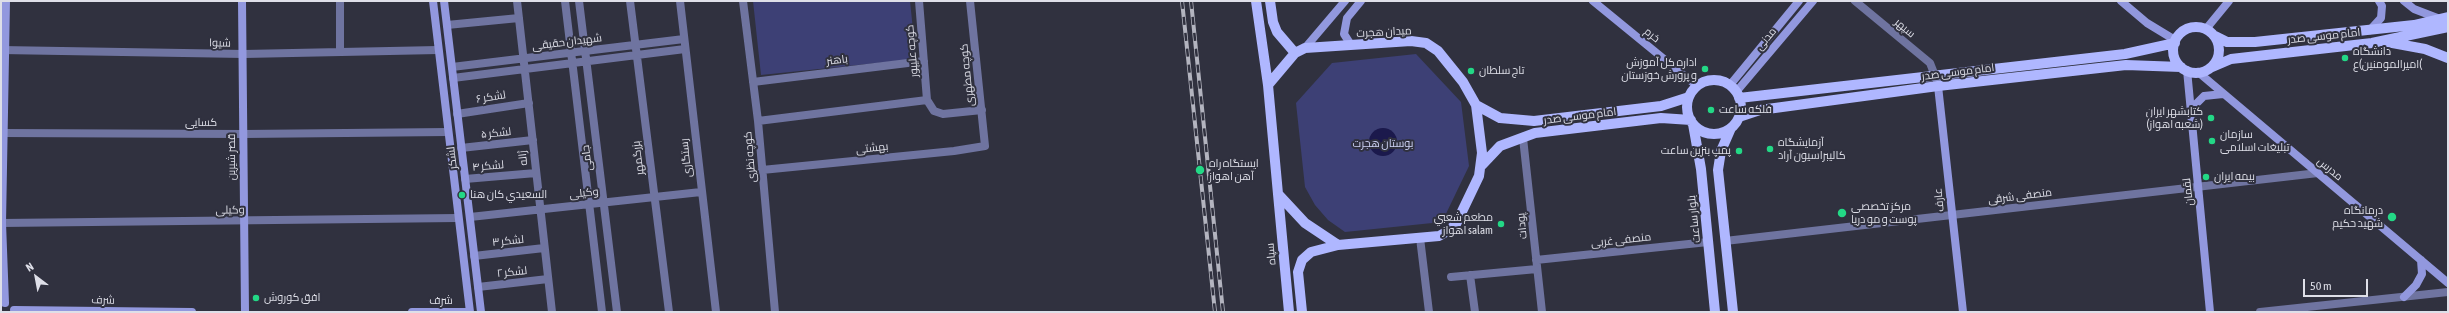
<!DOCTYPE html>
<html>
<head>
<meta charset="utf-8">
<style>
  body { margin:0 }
  #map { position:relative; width:2449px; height:313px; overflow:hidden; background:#30313f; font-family:"Asap Condensed",sans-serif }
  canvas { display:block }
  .frame { position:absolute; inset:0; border:2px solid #dedfe8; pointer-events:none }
  .north { position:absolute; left:16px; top:257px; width:40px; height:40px; -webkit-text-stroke:3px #30313f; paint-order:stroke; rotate:328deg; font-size:11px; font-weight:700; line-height:16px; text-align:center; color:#dedfe8 }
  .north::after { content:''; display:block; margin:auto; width:14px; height:18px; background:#dedfe8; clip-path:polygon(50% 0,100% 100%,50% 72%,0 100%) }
  .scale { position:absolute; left:2303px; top:279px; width:65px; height:18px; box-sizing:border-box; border:2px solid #dedfe8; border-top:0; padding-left:5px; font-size:12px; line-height:14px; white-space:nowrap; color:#dedfe8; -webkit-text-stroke:3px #30313f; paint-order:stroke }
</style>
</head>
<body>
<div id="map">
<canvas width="2449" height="313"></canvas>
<div class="frame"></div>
<div class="north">N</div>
<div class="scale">50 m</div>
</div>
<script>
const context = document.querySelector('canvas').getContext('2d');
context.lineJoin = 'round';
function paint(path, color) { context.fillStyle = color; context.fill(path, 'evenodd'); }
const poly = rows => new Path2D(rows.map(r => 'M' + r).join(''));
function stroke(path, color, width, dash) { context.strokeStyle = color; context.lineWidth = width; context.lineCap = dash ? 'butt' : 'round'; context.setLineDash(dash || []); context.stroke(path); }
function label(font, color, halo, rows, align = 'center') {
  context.font = font + ' "Asap Condensed",Cairo,sans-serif'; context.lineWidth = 4; context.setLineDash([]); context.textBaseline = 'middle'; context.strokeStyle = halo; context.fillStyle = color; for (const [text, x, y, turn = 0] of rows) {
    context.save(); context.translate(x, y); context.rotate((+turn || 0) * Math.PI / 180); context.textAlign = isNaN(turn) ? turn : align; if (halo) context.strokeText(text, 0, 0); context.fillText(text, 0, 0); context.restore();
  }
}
paint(poly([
  [753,1,910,1,916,59,761,75],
  [1416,54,1461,102,1469,166,1442,222,1345,232,1328,220,1315,205,1305,187,1296,103,1332,63]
]), '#3d4075');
paint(poly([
  '1369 142a14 14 0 1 1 28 0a14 14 0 1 1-28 0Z'
]), '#1b194c');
stroke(poly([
  [340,1,340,51],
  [517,1,552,312],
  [565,1,602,312],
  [579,1,617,312],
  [630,1,669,312],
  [680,1,716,312],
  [743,1,758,121,775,312],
  [919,1,927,100,934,111,943,114,982,110],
  [1855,1,1930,63,1937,81],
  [447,25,519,18],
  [1,50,244,54,438,50],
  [452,67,684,39],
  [453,78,685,49],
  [753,82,924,61],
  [457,114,529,103],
  [758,121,927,100],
  [1,133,243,134,448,132],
  [1523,138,1542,312],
  [461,148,533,140],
  [762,170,954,151,985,146,970,1],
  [465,179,536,173],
  [470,217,701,192],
  [1,223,458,218],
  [1420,238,1429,312],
  [1725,241,2318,173],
  [474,256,544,248],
  [1536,260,1708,242],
  [1470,275,1475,312],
  [1451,277,1537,269],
  [478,287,548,279],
  [2260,312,2448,292]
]), '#6f74a0', 8);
stroke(poly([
  [242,1,245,312],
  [433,1,470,312],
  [444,1,481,312],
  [1593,1,1697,86],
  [2121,1,2147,23,2175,40],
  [2404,1,2414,9,2440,19],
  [2206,29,2229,1],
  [2370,30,2381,18,2382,6,2379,1],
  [1351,45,1344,34,1347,18,1361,1],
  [1305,48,1345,1],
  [2187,70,2210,312],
  [2198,72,2448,283],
  [1730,85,1799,1],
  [1938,86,1963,312],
  [1736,92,1813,1],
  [2191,109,2204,96,2223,94],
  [2404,297,2416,285,2422,274,2421,260],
  [5,303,2,223,6,1],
  [14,310,192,312],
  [412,312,470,312]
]), '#9298de', 8);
stroke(poly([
  [1256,1,1268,85],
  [1270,1,1273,22,1277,32,1295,53],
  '2173 50a23 23 0 1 1 46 0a23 23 0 1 1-46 0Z',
  [2215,36,2227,42,2255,42,2414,25,2448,17],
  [2387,42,2425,49,2448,58],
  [2210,68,2231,59,2372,43,2448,27],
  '1687 107a27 27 0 1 1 54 0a27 27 0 1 1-54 0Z',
  [1739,98,2125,54,2175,43],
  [1476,105,1500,118,1534,121,1661,106,1689,97],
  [1739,117,1760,110,1938,86,2126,65,2181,67],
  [1693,124,1701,169,1715,312],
  [1731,128,1721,151,1718,170,1733,312],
  [1482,165,1500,146,1535,133,1661,118,1691,120],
  [1278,194,1289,312],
  [1302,312,1298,272,1302,260,1311,252,1338,245,1439,236,1448,231,1456,224,1479,176,1482,153,1476,105,1463,82,1438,51,1426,43,1411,41,1305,48,1295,53,1268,85,1278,194,1305,223,1338,245]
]), '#afb7ff', 10);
const rail = poly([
  [1182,1,1215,312],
  [1191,1,1223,312]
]);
stroke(rail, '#b3b4bf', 4);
stroke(rail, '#30313f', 2.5, [8]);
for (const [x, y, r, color] of [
  [2345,58,4,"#23d886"],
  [1705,69,4,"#23d886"],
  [1471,71,4,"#23d886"],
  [1711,110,4,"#23d886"],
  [2211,118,4,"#23d886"],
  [2212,141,4,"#23d886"],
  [1770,149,4,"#23d886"],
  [1739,151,4,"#23d886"],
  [1200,170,5,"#23d886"],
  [2206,177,4,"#23d886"],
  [462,195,4,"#23d886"],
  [1842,213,5,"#23d886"],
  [2392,217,5,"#23d886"],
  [1501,224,4,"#23d886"],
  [256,298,4,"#23d886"]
]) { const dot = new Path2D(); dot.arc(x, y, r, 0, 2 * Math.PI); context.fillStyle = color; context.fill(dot); stroke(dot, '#30313f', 1.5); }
label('11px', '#dedfe8', '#30313f', [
  ["سپهر",1905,28,40],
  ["میدان هجرت",1384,32,-3],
  ["خرم",1652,35,39],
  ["امام موسی صدر",2324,36,-6],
  ["مدنی",1766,39,-50],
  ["شهیدان حقیقی",567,42,-7],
  ["شیوا",220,43,1],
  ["کوچه علیپور",912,51,-95],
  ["باهنر",837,60,-7],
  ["امام موسی صدر",1958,72,-7],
  ["کوچه مطهری",967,75,-96],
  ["لشکر ۶",491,97,-9],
  ["امام موسی صدر",1580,116,-7],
  ["کسایی",201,123],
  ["لشکر ۵",496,133,-6],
  ["بهشتی",872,148,-6],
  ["قصر شیرین",232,157,-90],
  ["کوچه نظری",750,157,-95],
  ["لشکر",452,158,-97],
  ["ژاله",523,158,-96],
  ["جامی",587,158,-97],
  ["بزرگمهر",638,158,-97],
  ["رستگاری",686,158,-96],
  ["لشکر ۴",488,166,-5],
  ["مدرس",2330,169,40],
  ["لقمان",2188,192,-96],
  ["وکیلی",584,193,-6],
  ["منصفی شرقی",2020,196,-7],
  ["عارف",1939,200,-96],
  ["وکیلی",230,210,-1],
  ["بلوار ساعت",1694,219,-96],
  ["پودات",1522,226,-96],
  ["منصفی غربی",1621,240,-6],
  ["لشکر ۳",508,241,-6],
  ["سپاه",1271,254,-95],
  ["لشکر ۲",512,272,-6],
  ["شرف",103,300,1],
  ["شرف",441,301]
]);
label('11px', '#dedfe8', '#30313f', [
  ["دانشگاه",2353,52],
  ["امیرالمومنین)ع(",2353,65],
  ["اداره کل آموزش",1697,63,"right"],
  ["و پرورش خوزستان",1697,76,"right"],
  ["تاج سلطان",1479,71],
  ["فلکه ساعت",1719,110],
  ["کتابشهر ایران",2203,112,"right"],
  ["(شعبه اهواز)",2203,125,"right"],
  ["سازمان",2220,135],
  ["تبلیغات اسلامی",2220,148],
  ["آزمایشگاه",1778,143],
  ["کالیبراسیون آراد",1778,156],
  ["پمپ بنزین ساعت",1731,151,"right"],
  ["ایستگاه راه",1209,164],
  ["آهن اهواز",1209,177],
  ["بیمه ایران",2214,177],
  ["السعيدي كان هنا",470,195],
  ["مرکز تخصصی",1851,207],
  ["پوست و مو دریا",1851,220],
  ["درمانگاه",2383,211,"right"],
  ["شهید حکیم",2383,224,"right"],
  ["مطعم شعبي",1493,218,"right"],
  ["اهواز salam",1493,231,"right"],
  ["افق کوروش",264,298]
], 'left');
label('11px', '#cdd2f4', '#30313f', [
  ["بوستان هجرت",1383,144]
]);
</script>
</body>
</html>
